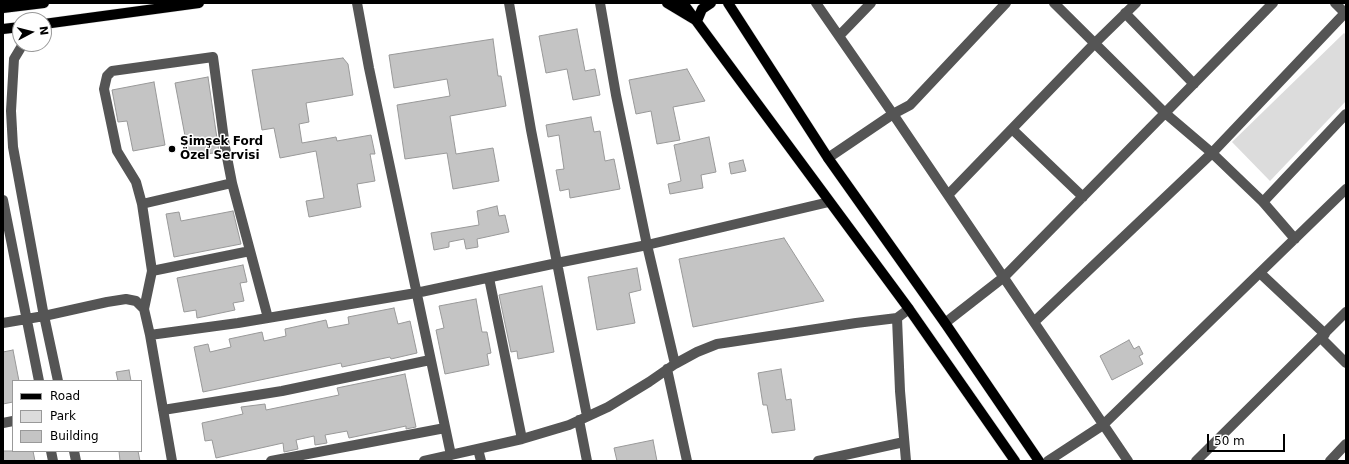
<!DOCTYPE html>
<html>
<head>
<meta charset="utf-8">
<style>
  body { margin:0 }
  #map { position:relative; width:1349px; height:464px; overflow:hidden; background:#fff; font-family:"DejaVu Sans",sans-serif }
  canvas { display:block }
  .frame { position:absolute; inset:0; border:4px solid #000; pointer-events:none }
  .legend { position:absolute; left:12px; top:380px; width:130px; height:72px; box-sizing:border-box; background:#fff; border:1px solid #999; margin:0; padding:5px 7px; list-style:none; font-size:12px; color:#000 }
  .legend li { display:flex; align-items:center; gap:8px; height:20px }
  .legend b { width:20px; border:1px solid #999 }
  .north { position:absolute; left:12px; top:12px; width:40px; height:40px; box-sizing:border-box; background:#fff; border:1px solid #999; border-radius:50%; rotate:83deg; font-size:11px; font-weight:700; line-height:16px; text-align:center; color:#000 }
  .north::after { content:''; display:block; margin:auto; width:14px; height:18px; background:#000; clip-path:polygon(50% 0,100% 100%,50% 72%,0 100%) }
  .scale { position:absolute; left:1207px; top:434px; width:78px; height:18px; box-sizing:border-box; border:2px solid #000; border-top:0; padding-left:5px; font-size:12px; line-height:14px; white-space:nowrap; color:#000; -webkit-text-stroke:3px #fff; paint-order:stroke }
</style>
</head>
<body>
<div id="map">
<canvas width="1349" height="464"></canvas>
<div class="frame"></div>
<ul class="legend">
<li><b style="height:5px;background:#000"></b>Road</li>
<li><b style="height:11px;background:#dcdcdc"></b>Park</li>
<li><b style="height:11px;background:#c4c4c4"></b>Building</li>
</ul>
<div class="north">N</div>
<div class="scale">50 m</div>
</div>
<script>
const context = document.querySelector('canvas').getContext('2d');
context.lineJoin = 'round';
function paint(path, color) { context.fillStyle = color; context.fill(path, 'evenodd'); }
const poly = rows => new Path2D(rows.map(r => 'M' + r).join(''));
function stroke(path, color, width, dash) { context.strokeStyle = color; context.lineWidth = width; context.lineCap = dash ? 'butt' : 'round'; context.setLineDash(dash || []); context.stroke(path); }
function label(font, color, halo, rows, align = 'center') {
  context.font = font + ' "DejaVu Sans",sans-serif'; context.lineWidth = 3; context.setLineDash([]); context.textBaseline = 'middle'; context.strokeStyle = halo; context.fillStyle = color; for (const [text, x, y, turn = 0] of rows) {
    context.save(); context.translate(x, y); context.rotate((+turn || 0) * Math.PI / 180); context.textAlign = isNaN(turn) ? turn : align; if (halo) context.strokeText(text, 0, 0); context.fillText(text, 0, 0); context.restore();
  }
}
paint(poly([
  [1344,33,1346,35,1346,101,1270,181,1232,142]
]), '#dcdcdc');
const building = poly([
  [577,29,585,71,595,69,600,95,573,100,567,69,546,73,539,36,577,29],
  [493,39,498,76,501,76,506,106,450,116,456,154,493,148,499,181,453,189,447,153,405,159,397,105,450,96,447,79,394,88,389,55,493,39],
  [343,58,348,64,353,95,306,103,309,122,299,124,302,143,336,137,337,141,371,135,375,154,370,154,375,181,357,184,361,207,309,217,306,201,324,198,316,151,280,158,274,128,262,130,252,70,343,58],
  [687,69,705,101,673,107,680,140,657,144,651,111,636,114,629,80,687,69],
  [208,77,219,152,189,157,175,83,208,77],
  [154,82,165,145,133,151,127,121,118,122,112,90,154,82],
  [591,117,594,132,600,131,605,161,614,159,620,189,570,198,569,189,560,191,556,170,564,169,559,135,548,137,546,125,591,117],
  [709,137,716,172,701,175,703,188,670,194,668,184,681,181,674,145,709,137],
  [743,160,746,171,731,174,729,163,743,160],
  [497,206,499,216,505,215,509,232,477,239,478,247,466,249,464,239,449,242,449,247,434,250,431,233,479,225,477,211,497,206],
  [233,211,241,244,174,257,166,214,179,212,181,221,233,211],
  [784,238,824,301,693,327,679,259,784,238],
  [243,265,247,282,240,283,244,301,233,303,235,310,197,318,196,310,184,312,177,278,243,265],
  [637,268,641,290,629,293,635,323,597,330,588,277,637,268],
  [542,286,554,352,518,359,517,351,511,352,499,295,542,286],
  [476,299,482,332,487,332,491,353,487,354,489,365,445,374,436,330,444,328,439,306,476,299],
  [394,308,398,324,410,321,417,353,391,359,390,357,342,367,341,363,203,392,194,347,208,344,210,352,231,347,229,339,262,332,264,341,286,336,285,329,326,320,328,328,349,324,348,317,394,308],
  [1129,340,1134,349,1139,346,1143,354,1139,356,1143,364,1112,380,1100,356,1129,340],
  [13,350,19,381,13,381,13,402,3,404,3,352,13,350],
  [781,369,786,400,791,399,795,430,772,433,767,405,763,405,758,373,781,369],
  [129,370,131,381,118,381,116,372,129,370],
  [405,374,416,427,406,429,406,426,349,438,347,431,325,435,327,443,315,445,314,436,296,440,298,449,284,452,283,443,216,458,212,440,205,441,202,423,243,414,241,407,265,404,266,410,339,395,337,388,405,374],
  [653,440,657,461,617,461,614,448,653,440],
  [3,451,33,451,35,461,3,461,3,451],
  [119,451,138,451,140,461,120,461,119,451]
]);
paint(building, '#c4c4c4');
stroke(building, '#999', 1);
const major = poly([
  [667,3,697,21,702,9,711,3],
  [683,3,909,309,1015,461],
  [728,3,828,158,945,323,1039,461],
  [3,8,44,3],
  [44,24,199,3],
  [3,29,20,27]
]);
stroke(major, '#dbdbdb', 11);
stroke(poly([
  [357,3,369,68,451,455],
  [509,3,531,130,587,416],
  [600,3,616,95,647,245,675,364],
  [816,3,893,114,1128,461],
  [1054,3,1165,113,1212,153,1263,202,1295,239],
  [1335,3,1346,14],
  [1125,13,1194,84],
  [839,36,871,3],
  [23,44,14,59,11,111,13,147,43,311,58,381],
  [1012,129,1083,197],
  [828,158,893,114,910,105,1006,3],
  [948,195,1095,43,1136,3],
  [3,200,39,381],
  [1263,202,1346,114],
  [142,204,232,183],
  [152,271,250,251],
  [1260,273,1325,334],
  [489,278,522,439],
  [144,309,152,271,142,204,136,182,117,151,104,89,107,76,112,71,213,57,225,147,232,183,268,318],
  [897,318,900,391,906,461],
  [1034,322,1212,153,1345,13],
  [3,323,44,316,107,302,126,299,136,301,144,309,150,335,172,461],
  [945,323,1004,277,1273,3],
  [150,335,238,323,416,293,557,263,647,245,829,202],
  [1321,338,1346,363],
  [667,369,687,461],
  [163,410,282,391,430,360],
  [579,420,587,461],
  [3,423,13,421],
  [478,449,481,461],
  [51,451,53,461],
  [74,451,76,461],
  [271,461,445,428],
  [424,461,522,439,569,425,608,407,649,382,675,364,697,352,717,344,856,323,897,318,909,309],
  [818,461,904,442],
  [1048,461,1103,425,1346,189],
  [1196,461,1346,312],
  [1330,461,1346,444]
]), '#555', 10);
stroke(major, '#000', 10);
for (const [x, y, r, color] of [
  [172,149,4,"#000"]
]) { const dot = new Path2D(); dot.arc(x, y, r, 0, 2 * Math.PI); context.fillStyle = color; context.fill(dot); stroke(dot, '#fff', 1.5); }
label('bold 12px', '#000', '#fff', [
  ["Şimşek Ford",180,142],
  ["Özel Servisi",180,156]
], 'left');
</script>
</body>
</html>
